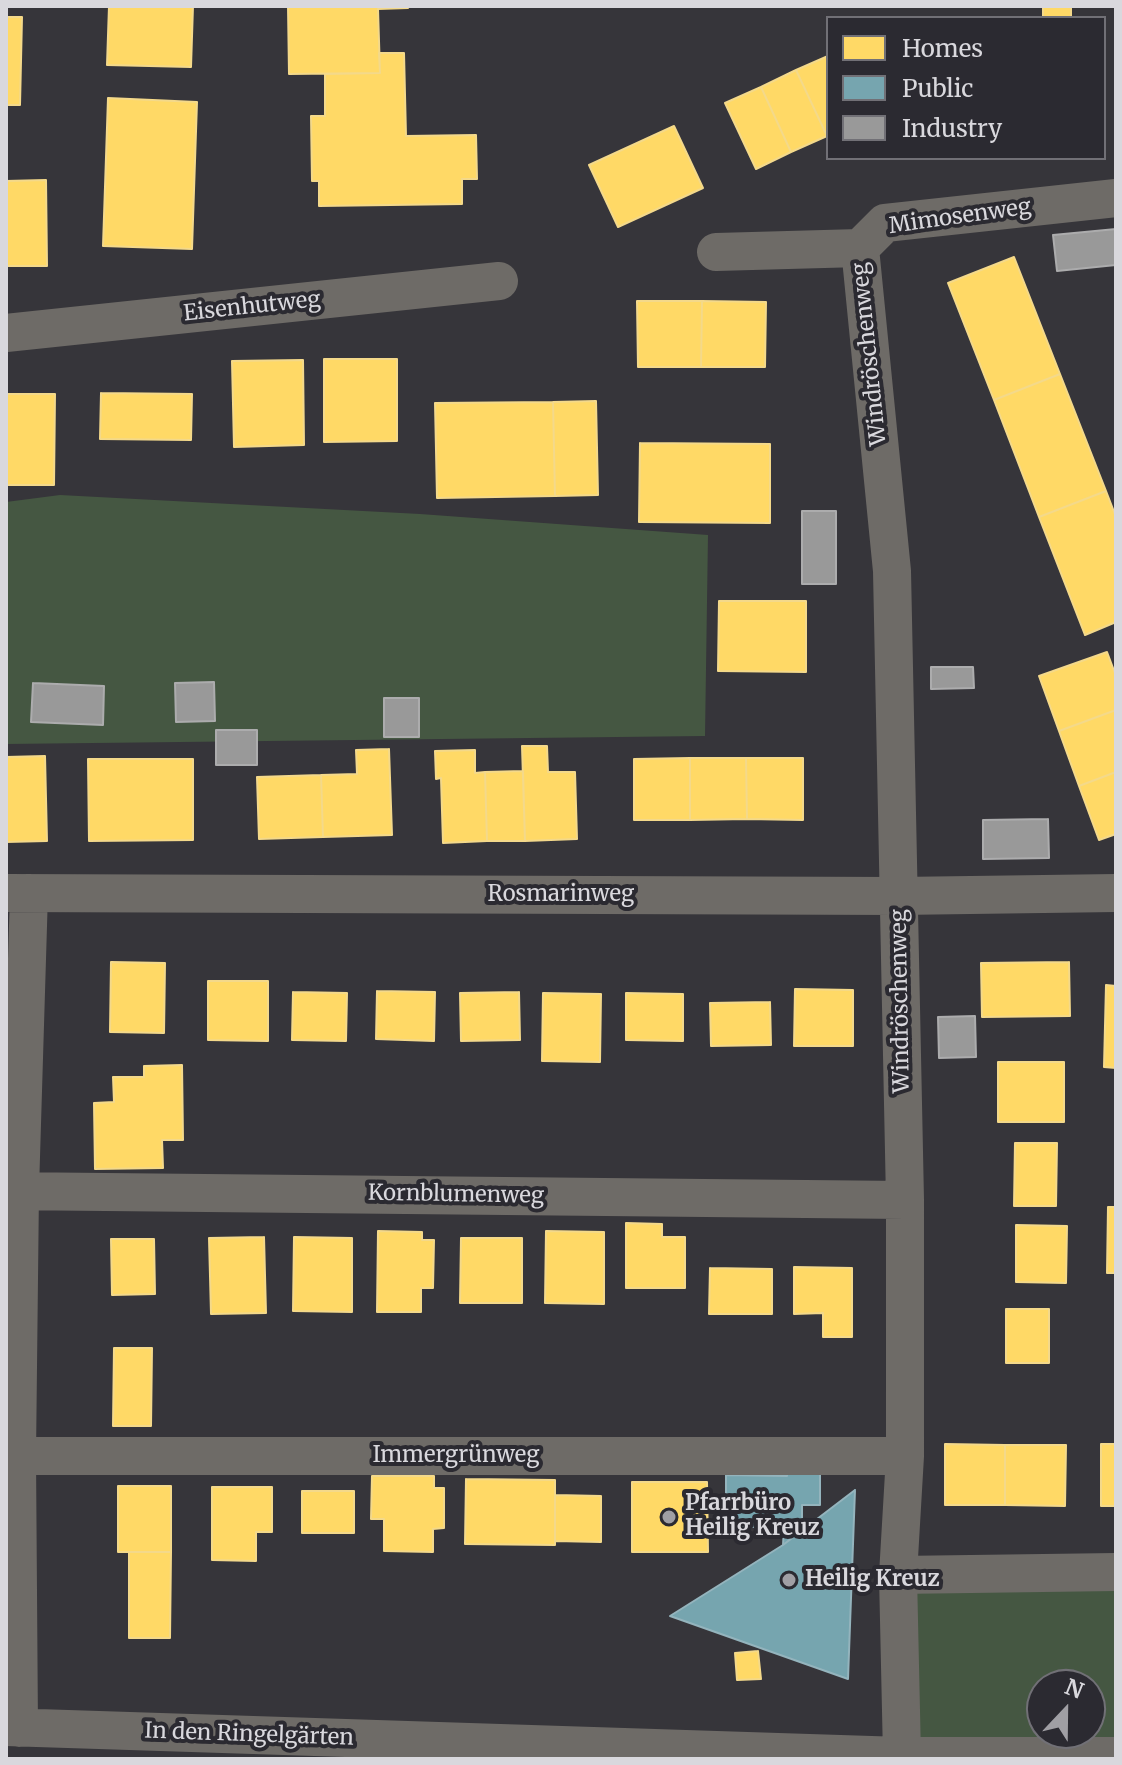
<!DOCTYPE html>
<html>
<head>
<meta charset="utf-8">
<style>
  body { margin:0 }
  #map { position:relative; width:1122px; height:1765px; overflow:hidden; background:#36353a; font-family:Merriweather,serif }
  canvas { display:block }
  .frame { position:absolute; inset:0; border:8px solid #d9d8dd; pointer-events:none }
  .legend { position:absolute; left:826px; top:16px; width:280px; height:144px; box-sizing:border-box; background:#2b2a31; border:2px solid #717076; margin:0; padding:10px 14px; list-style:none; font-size:24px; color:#d9d8dd }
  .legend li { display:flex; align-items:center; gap:16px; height:40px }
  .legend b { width:40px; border:2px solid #717076 }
  .north { position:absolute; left:1026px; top:1669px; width:80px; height:80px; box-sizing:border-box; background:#2b2a31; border:2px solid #717076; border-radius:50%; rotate:22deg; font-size:22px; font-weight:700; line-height:32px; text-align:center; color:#d9d8dd }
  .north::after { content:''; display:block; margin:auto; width:28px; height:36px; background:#a09fa4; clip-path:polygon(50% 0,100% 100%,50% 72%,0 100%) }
</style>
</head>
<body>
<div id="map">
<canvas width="1122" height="1765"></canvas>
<div class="frame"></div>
<ul class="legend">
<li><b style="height:22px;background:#ffd966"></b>Homes</li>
<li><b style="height:22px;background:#76a5af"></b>Public</li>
<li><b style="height:22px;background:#999"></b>Industry</li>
</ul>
<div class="north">N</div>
</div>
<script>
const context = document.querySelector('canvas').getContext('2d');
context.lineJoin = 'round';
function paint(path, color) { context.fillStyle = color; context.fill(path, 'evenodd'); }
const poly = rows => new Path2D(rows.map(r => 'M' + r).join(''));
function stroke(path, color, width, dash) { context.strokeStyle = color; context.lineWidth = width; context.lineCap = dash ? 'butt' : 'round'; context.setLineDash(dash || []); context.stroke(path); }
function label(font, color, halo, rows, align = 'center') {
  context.font = font + ' Merriweather,serif'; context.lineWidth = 8; context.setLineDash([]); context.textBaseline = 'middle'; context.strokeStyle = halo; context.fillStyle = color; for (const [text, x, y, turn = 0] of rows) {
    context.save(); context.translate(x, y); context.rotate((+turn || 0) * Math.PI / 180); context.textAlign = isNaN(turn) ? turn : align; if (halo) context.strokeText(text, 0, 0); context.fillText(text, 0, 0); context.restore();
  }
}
paint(poly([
  [60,495,420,514,708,535,705,736,6,744,6,502],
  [1116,1572,1116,1756,902,1756,898,1575],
  [1042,1685,1090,1685,1090,1733,1042,1733]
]), '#455742');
const homes = poly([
  [109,6,193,6,191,67,107,65,109,6],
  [288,6,408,6,408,8,378,9,380,73,289,74,288,6],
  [1043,6,1071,6,1071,18,1043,18,1043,6],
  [6,17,22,17,20,105,6,105,6,17],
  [379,53,404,53,406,136,476,135,477,179,462,179,462,204,319,206,319,181,312,181,311,116,325,116,325,74,380,73,379,53],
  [828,56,828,135,827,136,796,70,828,56],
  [796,70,827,136,791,152,761,87,796,70],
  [761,87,791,152,756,169,725,103,761,87],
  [108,98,197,102,192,249,103,246,108,98],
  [674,126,703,188,618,227,589,165,674,126],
  [46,180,47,266,6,266,6,181,46,180],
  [1014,257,1060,374,994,400,948,283,1014,257],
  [637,301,702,301,701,367,638,367,637,301],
  [702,301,766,302,765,367,701,367,702,301],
  [324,359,397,359,397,441,324,442,324,359],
  [303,360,304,445,234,447,232,361,303,360],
  [1060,374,1106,491,1039,517,994,400,1060,374],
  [101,393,192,394,191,440,100,439,101,393],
  [6,394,55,394,54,485,6,485,6,394],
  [596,401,598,495,555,496,553,402,596,401],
  [553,402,555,496,437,498,435,403,553,402],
  [640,443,770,444,770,523,639,522,640,443],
  [1106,491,1116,517,1116,622,1085,635,1039,517,1106,491],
  [719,601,806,601,806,672,718,671,719,601],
  [1107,652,1116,676,1116,710,1059,731,1039,676,1107,652],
  [1116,710,1116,772,1079,786,1059,731,1116,710],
  [522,746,547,746,548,772,575,772,577,839,525,841,522,746],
  [389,749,392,835,323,837,321,775,357,774,356,750,389,749],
  [475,750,475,773,485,772,487,841,443,843,441,778,436,779,435,751,475,750],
  [45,756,47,841,6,842,6,757,45,756],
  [690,758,690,820,634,820,634,759,690,758],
  [690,758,746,758,747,819,690,820,690,758],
  [746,758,803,758,803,820,747,819,746,758],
  [88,759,193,759,193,840,89,841,88,759],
  [523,771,525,841,487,841,485,772,523,771],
  [1116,772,1116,834,1099,840,1079,786,1116,772],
  [321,775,323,837,259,839,257,777,321,775],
  [111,962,165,963,164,1033,110,1032,111,962],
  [1069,962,1070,1016,982,1017,981,963,1069,962],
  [208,981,268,981,268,1041,208,1040,208,981],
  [1106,985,1116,986,1116,1068,1104,1067,1106,985],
  [795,989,853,990,853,1046,794,1046,795,989],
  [377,991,435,992,434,1041,376,1039,377,991],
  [293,992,347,993,346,1041,292,1040,293,992],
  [519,992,520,1040,461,1041,460,993,519,992],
  [543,993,601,994,600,1062,542,1061,543,993],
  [626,993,683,994,683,1041,626,1040,626,993],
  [770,1002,771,1045,711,1046,710,1003,770,1002],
  [998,1062,1064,1062,1064,1122,998,1122,998,1062],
  [182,1065,183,1140,162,1140,163,1168,95,1169,94,1103,114,1102,113,1077,144,1077,144,1066,182,1065],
  [1015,1143,1057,1143,1056,1206,1014,1206,1015,1143],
  [1108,1207,1116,1207,1116,1273,1107,1273,1108,1207],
  [626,1223,662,1224,662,1237,685,1237,685,1288,626,1288,626,1223],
  [1016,1225,1067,1226,1066,1283,1016,1282,1016,1225],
  [378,1231,422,1232,422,1240,434,1240,433,1288,421,1288,421,1312,377,1312,378,1231],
  [546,1231,604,1232,604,1304,545,1303,546,1231],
  [264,1237,266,1313,211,1314,209,1238,264,1237],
  [294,1237,352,1238,352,1312,293,1311,294,1237],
  [461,1238,522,1238,522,1303,460,1303,461,1238],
  [111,1239,154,1239,155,1294,112,1295,111,1239],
  [794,1267,852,1268,852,1337,823,1337,823,1313,794,1314,794,1267],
  [710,1268,772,1269,772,1314,709,1314,710,1268],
  [1006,1309,1049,1309,1049,1363,1006,1363,1006,1309],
  [114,1348,152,1348,151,1426,113,1426,114,1348],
  [945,1444,1005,1445,1005,1505,945,1505,945,1444],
  [1101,1444,1116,1444,1116,1506,1101,1506,1101,1444],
  [1005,1445,1066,1445,1065,1506,1005,1505,1005,1445],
  [372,1476,434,1476,434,1488,444,1488,444,1528,433,1529,433,1552,384,1551,384,1519,371,1519,372,1476],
  [466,1479,555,1480,555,1545,465,1544,466,1479],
  [632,1482,707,1482,708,1552,632,1552,632,1482],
  [118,1486,171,1486,171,1552,118,1552,118,1486],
  [212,1487,272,1487,272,1532,256,1532,256,1561,212,1560,212,1487],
  [302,1491,354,1491,354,1533,302,1533,302,1491],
  [555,1495,601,1496,601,1542,555,1541,555,1495],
  [129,1552,171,1552,170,1638,129,1638,129,1552],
  [758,1651,761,1679,737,1680,735,1653,758,1651]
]);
paint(homes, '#ffd966');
stroke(homes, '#f4d98a', 2);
const public = poly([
  [787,1467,820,1467,820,1505,802,1505,802,1530,783,1545,784,1527,726,1527,726,1475,787,1476,787,1467],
  [855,1490,848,1679,670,1616,783,1545,855,1490]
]);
paint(public, '#76a5af');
stroke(public, '#94b4bd', 2);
const industry = poly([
  [1116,229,1116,265,1057,271,1053,235,1116,229],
  [802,511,836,511,836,584,802,584,802,511],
  [931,667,973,667,974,688,931,689,931,667],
  [214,682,215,721,176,722,175,683,214,682],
  [33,683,104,686,103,725,31,722,33,683],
  [384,698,419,698,419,737,384,737,384,698],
  [216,730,257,730,257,765,216,765,216,730],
  [1048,819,1049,858,983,859,983,820,1048,819],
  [975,1016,976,1057,939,1058,938,1017,975,1016]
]);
paint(industry, '#999');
stroke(industry, '#acacad', 2);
stroke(poly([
  [860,248,892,571,905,1200,905,1456,898,1575,902,1756],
  [716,252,860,248,885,223,1116,198],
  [6,333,499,281],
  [6,893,898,896,1116,893],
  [6,1191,905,1200],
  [6,1456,905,1456],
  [898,1575,1116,1572],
  [6,1727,902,1756,1116,1756],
  [19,1728,17,1456,20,1190,29,893]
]), '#6e6b67', 38);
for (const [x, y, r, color] of [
  [669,1517,8,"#a09fa4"],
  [789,1580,8,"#a09fa4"]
]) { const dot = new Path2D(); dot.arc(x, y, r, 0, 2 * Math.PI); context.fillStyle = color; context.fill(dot); stroke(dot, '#2b2a31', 3); }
label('22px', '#d9d8dd', '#2b2a31', [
  ["Mimosenweg",960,217,-8],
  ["Eisenhutweg",252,307,-6],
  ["Windröschenweg",870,354,-96],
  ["Rosmarinweg",561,895],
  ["Windröschenweg",901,1001,-91],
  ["Kornblumenweg",456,1195,1],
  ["Immergrünweg",456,1456],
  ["In den Ringelgärten",249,1735,2]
]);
label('bold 22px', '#d9d8dd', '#2b2a31', [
  ["Pfarrbüro",685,1504],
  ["Heilig Kreuz",685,1529],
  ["Heilig Kreuz",805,1580]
], 'left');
</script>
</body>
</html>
